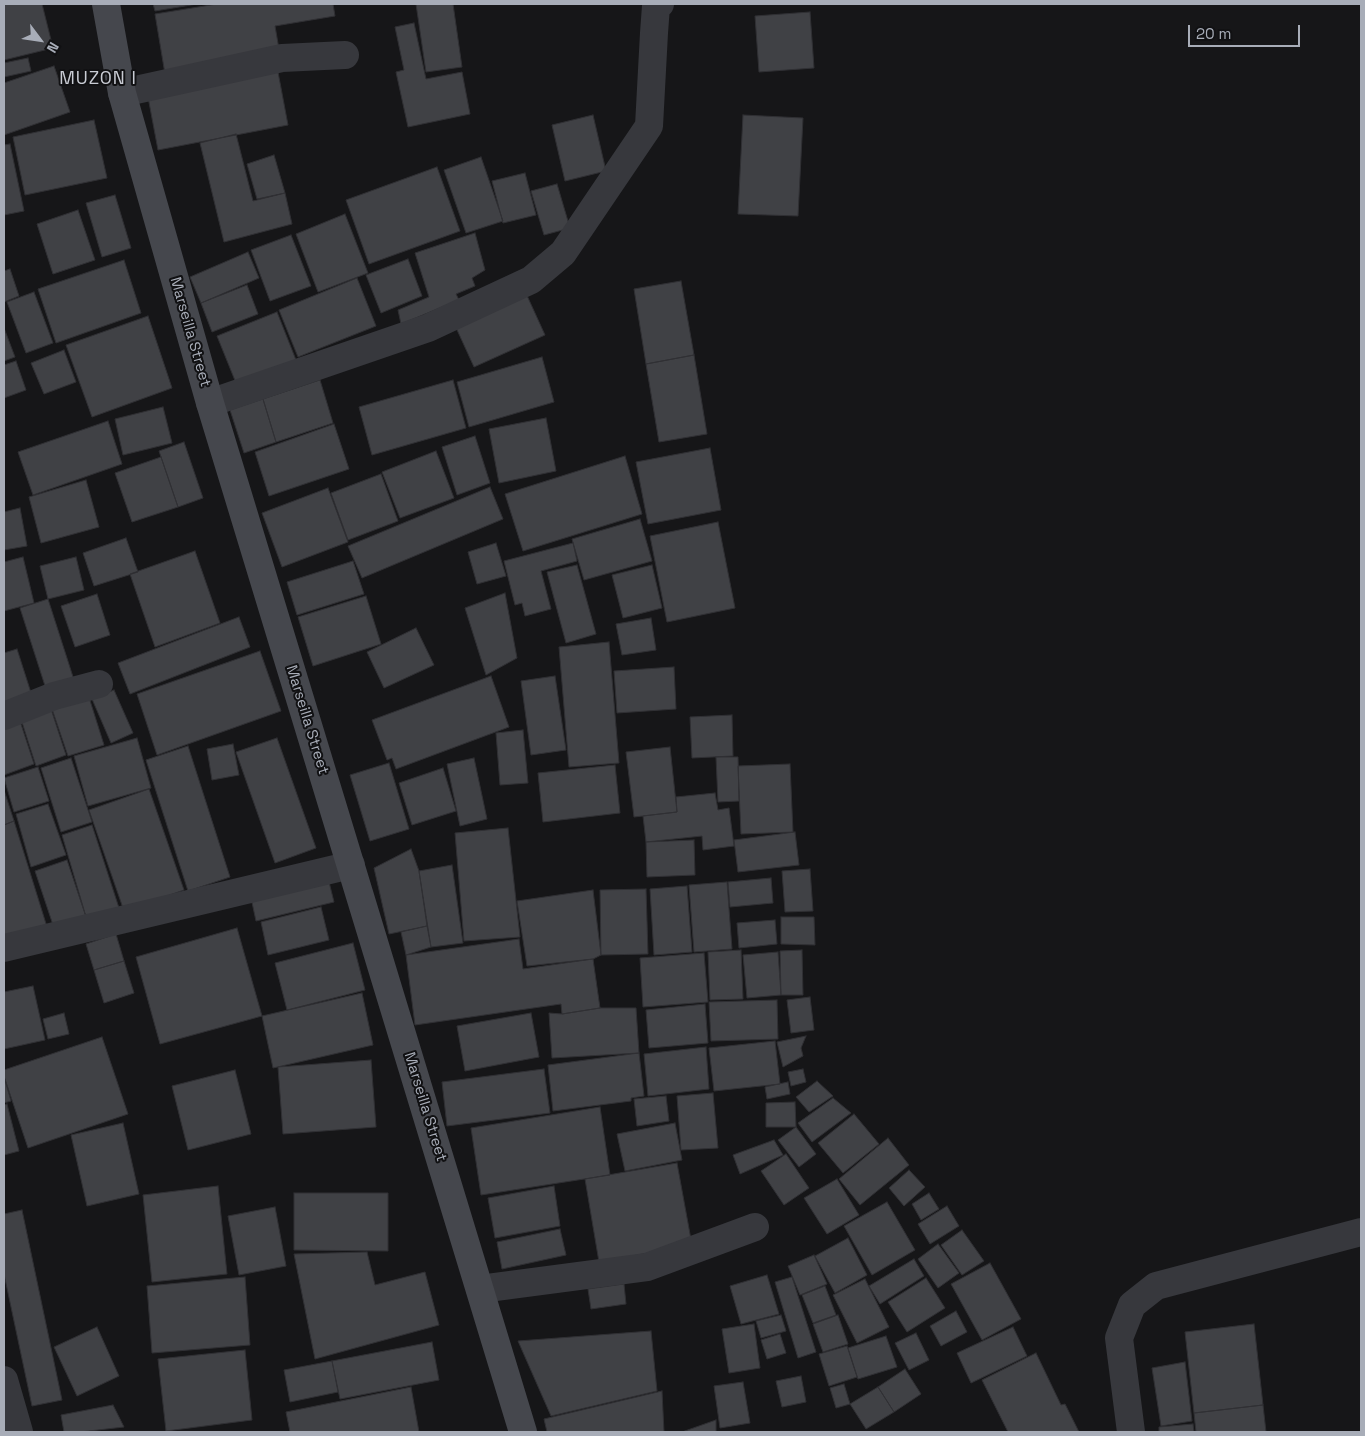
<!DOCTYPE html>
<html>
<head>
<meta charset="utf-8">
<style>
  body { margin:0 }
  #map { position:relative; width:1365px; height:1436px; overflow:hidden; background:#161618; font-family:"Space Grotesk",sans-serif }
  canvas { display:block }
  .frame { position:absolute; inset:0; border:5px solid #a8adb8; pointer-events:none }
  .north { position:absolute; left:15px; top:15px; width:50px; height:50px; -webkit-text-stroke:4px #111113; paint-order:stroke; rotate:121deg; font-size:14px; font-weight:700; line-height:20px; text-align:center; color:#a8adb8 }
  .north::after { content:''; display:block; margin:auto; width:18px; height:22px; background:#a8adb8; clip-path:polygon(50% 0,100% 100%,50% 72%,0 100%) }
  .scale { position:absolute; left:1188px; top:25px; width:112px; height:22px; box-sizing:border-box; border:2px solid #a8adb8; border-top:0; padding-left:6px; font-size:15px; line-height:18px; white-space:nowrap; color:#a8adb8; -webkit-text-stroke:4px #111113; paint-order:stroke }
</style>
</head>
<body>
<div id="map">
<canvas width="1365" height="1436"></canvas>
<div class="frame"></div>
<div class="north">N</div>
<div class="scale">20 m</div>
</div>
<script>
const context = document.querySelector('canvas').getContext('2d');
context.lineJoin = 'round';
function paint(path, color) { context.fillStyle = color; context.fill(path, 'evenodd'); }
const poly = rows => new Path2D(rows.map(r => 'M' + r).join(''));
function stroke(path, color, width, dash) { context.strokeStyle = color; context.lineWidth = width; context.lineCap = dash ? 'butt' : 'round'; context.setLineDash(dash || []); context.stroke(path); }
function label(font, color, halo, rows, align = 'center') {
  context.font = font + ' "Space Grotesk",sans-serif'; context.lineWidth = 4; context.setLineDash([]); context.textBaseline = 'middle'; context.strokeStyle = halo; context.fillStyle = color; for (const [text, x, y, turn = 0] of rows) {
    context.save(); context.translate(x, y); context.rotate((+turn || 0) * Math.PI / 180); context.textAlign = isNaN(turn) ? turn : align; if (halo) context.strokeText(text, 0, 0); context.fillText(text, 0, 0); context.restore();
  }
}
const building = poly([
  [4,4,42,4,53,48,4,60,4,4],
  [153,4,197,4,155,11,153,4],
  [217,4,333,4,335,16,275,26,280,55,165,74,155,14,217,4],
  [416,4,453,4,462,67,426,72,416,4],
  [810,12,814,68,759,72,755,16,810,12],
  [414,23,426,79,462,72,470,114,408,127,396,72,404,70,395,27,414,23],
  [28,58,31,71,4,77,4,63,28,58],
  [54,66,70,112,4,135,4,83,54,66],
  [278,72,288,125,158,150,148,97,278,72],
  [593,115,606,171,565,181,552,125,593,115],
  [743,115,803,118,798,216,738,214,743,115],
  [94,120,107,178,25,195,13,137,94,120],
  [236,134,253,201,285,193,292,224,224,242,200,143,236,134],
  [10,144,24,211,4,215,4,145,10,144],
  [274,155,285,193,257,199,247,164,274,155],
  [481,157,503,221,466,233,444,170,481,157],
  [437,167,460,231,369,264,346,200,437,167],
  [525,173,536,215,503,223,492,181,525,173],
  [557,184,570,228,544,235,531,191,557,184],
  [115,195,131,248,102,257,86,203,115,195],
  [78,210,95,260,53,274,37,224,78,210],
  [345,214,368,273,318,292,296,234,345,214],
  [475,233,485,270,472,278,475,286,456,294,459,300,401,324,398,310,429,297,415,253,475,233],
  [291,235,311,286,270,301,251,250,291,235],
  [248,252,259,278,201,303,190,277,248,252],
  [408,259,422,296,381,313,366,275,408,259],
  [124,260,141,313,56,343,38,289,124,260],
  [10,269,19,296,4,302,4,271,10,269],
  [357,278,376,326,298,357,279,310,357,278],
  [681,281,694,355,646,364,634,289,681,281],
  [247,285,258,314,212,332,201,303,247,285],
  [524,289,545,335,474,367,453,321,524,289],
  [34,292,53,343,26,353,7,302,34,292],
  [277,312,296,360,236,383,217,336,277,312],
  [148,316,172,388,92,417,66,345,148,316],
  [4,328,15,357,4,361,4,328],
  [64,350,76,382,44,394,31,363,64,350],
  [694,355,707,434,659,442,646,364,694,355],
  [542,357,554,402,469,427,457,382,542,357],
  [16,361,26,390,4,398,4,365,16,361],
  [320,380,333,423,276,442,263,399,320,380],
  [453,380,466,428,372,455,359,407,453,380],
  [263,399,276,442,244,453,230,410,263,399],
  [163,407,172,443,123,455,115,419,163,407],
  [546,418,556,471,499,483,489,429,546,418],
  [108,421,122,464,33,495,18,452,108,421],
  [334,424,349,469,269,496,255,452,334,424],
  [475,436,490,483,457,495,442,447,475,436],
  [184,442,203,498,178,507,159,451,184,442],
  [710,448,721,510,648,524,636,462,710,448],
  [436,451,454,498,400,518,382,472,436,451],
  [625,456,642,514,523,551,505,494,625,456],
  [161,457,178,507,132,522,115,473,161,457],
  [381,474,398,521,348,540,331,493,381,474],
  [86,480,99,527,41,543,29,497,86,480],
  [490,487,503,519,362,578,348,546,490,487],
  [328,488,348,542,282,567,262,513,328,488],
  [20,508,27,546,4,550,4,512,20,508],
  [640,519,652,561,584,580,572,539,640,519],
  [718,522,735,608,667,622,650,536,718,522],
  [126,538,138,572,94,586,83,553,126,538],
  [496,543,506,576,477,584,468,552,496,543],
  [573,543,577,561,541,571,551,609,525,616,522,603,515,605,504,561,573,543],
  [195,551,220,623,155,647,130,574,195,551],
  [23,557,34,603,4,611,4,562,23,557],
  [76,557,84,590,48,599,40,566,76,557],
  [353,561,364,594,297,615,287,582,353,561],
  [577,565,596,634,566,643,547,572,577,565],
  [652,565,662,608,623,618,612,575,652,565],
  [505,593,517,658,486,675,465,608,505,593],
  [97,594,110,635,75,647,61,606,97,594],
  [366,596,381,644,313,666,298,617,366,596],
  [48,599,74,680,46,689,20,608,48,599],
  [239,617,250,647,130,694,118,663,239,617],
  [651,618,656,650,622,655,616,624,651,618],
  [416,628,434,665,384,688,367,652,416,628],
  [609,642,619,763,569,767,559,647,609,642],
  [17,649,33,699,7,708,4,699,4,653,17,649],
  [260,651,281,711,157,755,137,694,260,651],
  [674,667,676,709,617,713,614,671,674,667],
  [491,676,509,727,396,769,392,758,387,760,372,720,491,676],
  [555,676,566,750,531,755,521,681,555,676],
  [114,690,133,733,111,743,92,699,114,690],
  [87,691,104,745,68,756,50,703,87,691],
  [50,706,66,755,36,766,20,716,50,706],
  [732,715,733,756,692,758,690,717,732,715],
  [19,718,34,764,4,775,4,724,19,718],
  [523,730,528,783,500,785,496,733,523,730],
  [137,738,151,788,88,806,74,756,137,738],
  [277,738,316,848,275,863,236,752,277,738],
  [233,744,239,775,212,780,207,749,233,744],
  [188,746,230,877,188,891,146,760,188,746],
  [670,747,677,812,634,817,626,752,670,747],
  [716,757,738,757,739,801,718,802,716,757],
  [71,758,92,822,61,832,41,768,71,758],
  [474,758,487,819,460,826,447,764,474,758],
  [389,763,409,829,370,841,350,775,389,763],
  [790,764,793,832,741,834,738,766,790,764],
  [615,765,620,813,543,822,538,773,615,765],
  [38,767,49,801,14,812,4,778,38,767],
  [443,768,456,811,412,825,399,783,443,768],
  [149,789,184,890,124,911,89,810,149,789],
  [4,790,14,821,4,825,4,790],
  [715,793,718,810,729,808,734,846,703,850,702,836,646,842,643,816,677,812,676,797,715,793],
  [48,804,66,855,31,867,16,814,48,804],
  [14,821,47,927,4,941,4,825,14,821],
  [92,825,120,911,87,920,62,835,92,825],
  [508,828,520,937,464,941,455,833,508,828],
  [795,832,799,865,738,872,734,840,795,832],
  [694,840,695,875,647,877,646,842,694,840],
  [411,849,419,871,427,926,389,934,374,868,411,849],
  [67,860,87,920,55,931,35,871,67,860],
  [452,865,463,943,431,947,419,871,452,865],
  [810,869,813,911,785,912,782,871,810,869],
  [327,874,334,902,256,921,250,893,327,874],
  [771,878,773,903,730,907,728,882,771,878],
  [727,882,732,949,694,952,689,885,727,882],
  [687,886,692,952,654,955,650,889,687,886],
  [646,889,648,954,601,955,600,890,646,889],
  [593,890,601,955,593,959,527,966,517,901,593,890],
  [321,907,329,940,268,955,261,922,321,907],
  [781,917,814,917,815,945,781,944,781,917],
  [775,920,777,944,739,948,737,923,775,920],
  [427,926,431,947,406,955,401,932,427,926],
  [237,928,262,1016,160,1044,136,957,237,928],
  [116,934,124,961,94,970,86,944,116,934],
  [519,939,523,969,593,959,600,1008,562,1014,561,1004,415,1025,406,955,519,939],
  [353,943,365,990,287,1010,275,963,353,943],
  [741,950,743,999,710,1000,708,952,741,950],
  [802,950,803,995,781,995,780,951,802,950],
  [778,952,781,995,747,998,743,955,778,952],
  [704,953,708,1002,643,1007,640,958,704,953],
  [124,961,134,993,104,1003,94,970,124,961],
  [33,986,45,1040,4,1049,4,992,33,986],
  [362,993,373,1045,273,1068,262,1016,362,993],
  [810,997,814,1030,791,1033,787,1000,810,997],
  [777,1000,778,1039,711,1041,709,1002,777,1000],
  [705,1004,708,1043,649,1048,646,1010,705,1004],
  [600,1008,636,1008,639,1053,552,1058,549,1013,562,1014,600,1008],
  [64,1013,69,1034,48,1039,43,1019,64,1013],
  [531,1013,539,1057,465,1071,457,1026,531,1013],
  [806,1036,801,1048,803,1056,783,1067,777,1042,806,1036],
  [102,1037,128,1114,28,1148,4,1076,4,1070,102,1037],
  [775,1041,780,1084,714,1091,709,1048,775,1041],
  [706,1047,709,1089,648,1096,644,1054,706,1047],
  [639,1053,644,1096,631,1098,631,1101,553,1111,548,1065,639,1053],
  [371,1060,376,1127,283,1134,278,1067,371,1060],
  [544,1069,550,1113,447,1126,442,1082,544,1069],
  [803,1069,806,1082,791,1086,788,1072,803,1069],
  [235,1070,251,1134,188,1150,172,1086,235,1070],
  [4,1077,11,1101,4,1103,4,1077],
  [817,1081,833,1096,809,1112,796,1097,817,1081],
  [788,1082,790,1094,767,1099,765,1087,788,1082],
  [713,1093,718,1148,681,1150,677,1096,713,1093],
  [666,1096,669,1121,637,1126,634,1099,666,1096],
  [833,1098,851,1113,812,1142,798,1123,833,1098],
  [795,1102,796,1127,766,1127,766,1103,795,1102],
  [7,1104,19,1151,4,1155,4,1105,7,1104],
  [600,1107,610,1175,481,1195,471,1128,600,1107],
  [854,1114,879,1144,843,1173,818,1143,854,1114],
  [123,1123,139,1194,87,1206,71,1135,123,1123],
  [675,1123,682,1160,625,1171,617,1134,675,1123],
  [796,1127,816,1154,799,1167,778,1140,796,1127],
  [888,1138,909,1165,860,1205,839,1179,888,1138],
  [774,1140,783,1155,740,1174,733,1155,774,1140],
  [786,1154,809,1188,784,1205,761,1171,786,1154],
  [677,1163,692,1245,599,1262,585,1179,677,1163],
  [909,1170,925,1187,904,1206,889,1188,909,1170],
  [837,1179,859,1215,827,1234,804,1198,837,1179],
  [218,1186,227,1274,152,1282,143,1195,218,1186],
  [554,1186,560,1226,495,1238,488,1198,554,1186],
  [294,1193,388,1193,388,1251,294,1250,294,1193],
  [929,1193,939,1209,921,1220,912,1204,929,1193],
  [887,1202,915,1250,872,1275,844,1226,887,1202],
  [947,1206,959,1226,930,1244,918,1224,947,1206],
  [275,1207,286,1266,239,1275,228,1216,275,1207],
  [22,1210,62,1400,32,1406,4,1274,4,1214,22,1210],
  [560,1229,566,1255,502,1269,497,1242,560,1229],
  [962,1230,984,1261,962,1275,941,1245,962,1230],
  [848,1238,867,1275,835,1293,815,1256,848,1238],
  [938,1244,959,1273,938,1288,918,1259,938,1244],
  [367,1252,375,1285,425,1272,439,1325,315,1359,294,1254,367,1252],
  [814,1255,827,1284,800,1295,788,1266,814,1255],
  [914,1259,924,1276,880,1304,869,1286,914,1259],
  [990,1263,1021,1319,982,1340,951,1284,990,1263],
  [767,1275,779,1314,741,1324,730,1286,767,1275],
  [245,1277,250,1345,152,1353,147,1286,245,1277],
  [792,1277,816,1352,798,1358,775,1282,792,1277],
  [926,1278,945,1308,907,1332,888,1302,926,1278],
  [865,1279,889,1327,857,1343,833,1295,865,1279],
  [624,1284,626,1304,591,1309,588,1289,624,1284],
  [825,1286,836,1315,813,1323,802,1295,825,1286],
  [956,1311,967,1332,941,1346,930,1326,956,1311],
  [781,1315,786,1331,761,1338,756,1321,781,1315],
  [838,1315,848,1344,823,1352,813,1324,838,1315],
  [754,1324,760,1368,729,1373,722,1329,754,1324],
  [1254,1324,1263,1405,1194,1413,1185,1332,1254,1324],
  [97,1327,119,1376,77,1396,54,1347,97,1327],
  [1013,1327,1027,1356,971,1383,957,1353,1013,1327],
  [651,1331,657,1391,551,1416,518,1341,651,1331],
  [916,1333,929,1360,909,1370,895,1343,916,1333],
  [780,1334,786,1353,767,1359,761,1340,780,1334],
  [886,1336,897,1367,858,1379,848,1348,886,1336],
  [432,1342,439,1380,340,1399,332,1361,432,1342],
  [847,1346,857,1377,829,1386,819,1354,847,1346],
  [245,1350,252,1420,166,1431,158,1359,245,1350],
  [1036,1353,1061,1405,1065,1404,1079,1432,1008,1432,982,1380,1036,1353],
  [332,1361,338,1392,290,1402,284,1370,332,1361],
  [1185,1362,1192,1421,1161,1426,1152,1368,1185,1362],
  [905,1369,921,1394,894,1412,878,1387,905,1369],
  [801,1376,806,1402,782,1407,776,1381,801,1376],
  [743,1382,750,1423,720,1428,714,1386,743,1382],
  [844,1384,850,1404,836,1408,830,1388,844,1384],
  [411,1387,419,1432,290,1432,286,1412,411,1387],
  [878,1387,894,1412,866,1429,850,1404,878,1387],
  [662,1391,664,1432,547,1432,544,1419,662,1391],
  [113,1405,124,1427,80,1432,64,1432,61,1415,113,1405],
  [1263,1405,1266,1432,1196,1432,1194,1413,1263,1405],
  [716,1420,716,1432,682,1432,716,1420],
  [1193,1424,1194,1432,1159,1432,1159,1427,1193,1424]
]);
paint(building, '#404145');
stroke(building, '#303034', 1);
stroke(poly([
  [122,93,282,58,345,55],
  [210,403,428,328,531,280,563,253,649,126,654,33,656,6,660,4],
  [4,716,54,696,99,684],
  [4,948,351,865],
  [480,1289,647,1267,755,1227],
  [4,1380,19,1432],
  [1131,1432,1119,1338,1132,1305,1156,1286,1361,1232]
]), '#37383d', 28);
stroke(poly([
  [106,4,122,93,210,403,523,1432]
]), '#45474d', 28);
label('15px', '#a8adb8', '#111113', [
  ["Marseilla Street",190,332,74],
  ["Marseilla Street",307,720,73],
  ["Marseilla Street",425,1107,73]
]);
context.letterSpacing = '1px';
label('18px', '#c9ccd4', '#111113', [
  ["MUZON I",98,79]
]);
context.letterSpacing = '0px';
</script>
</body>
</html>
